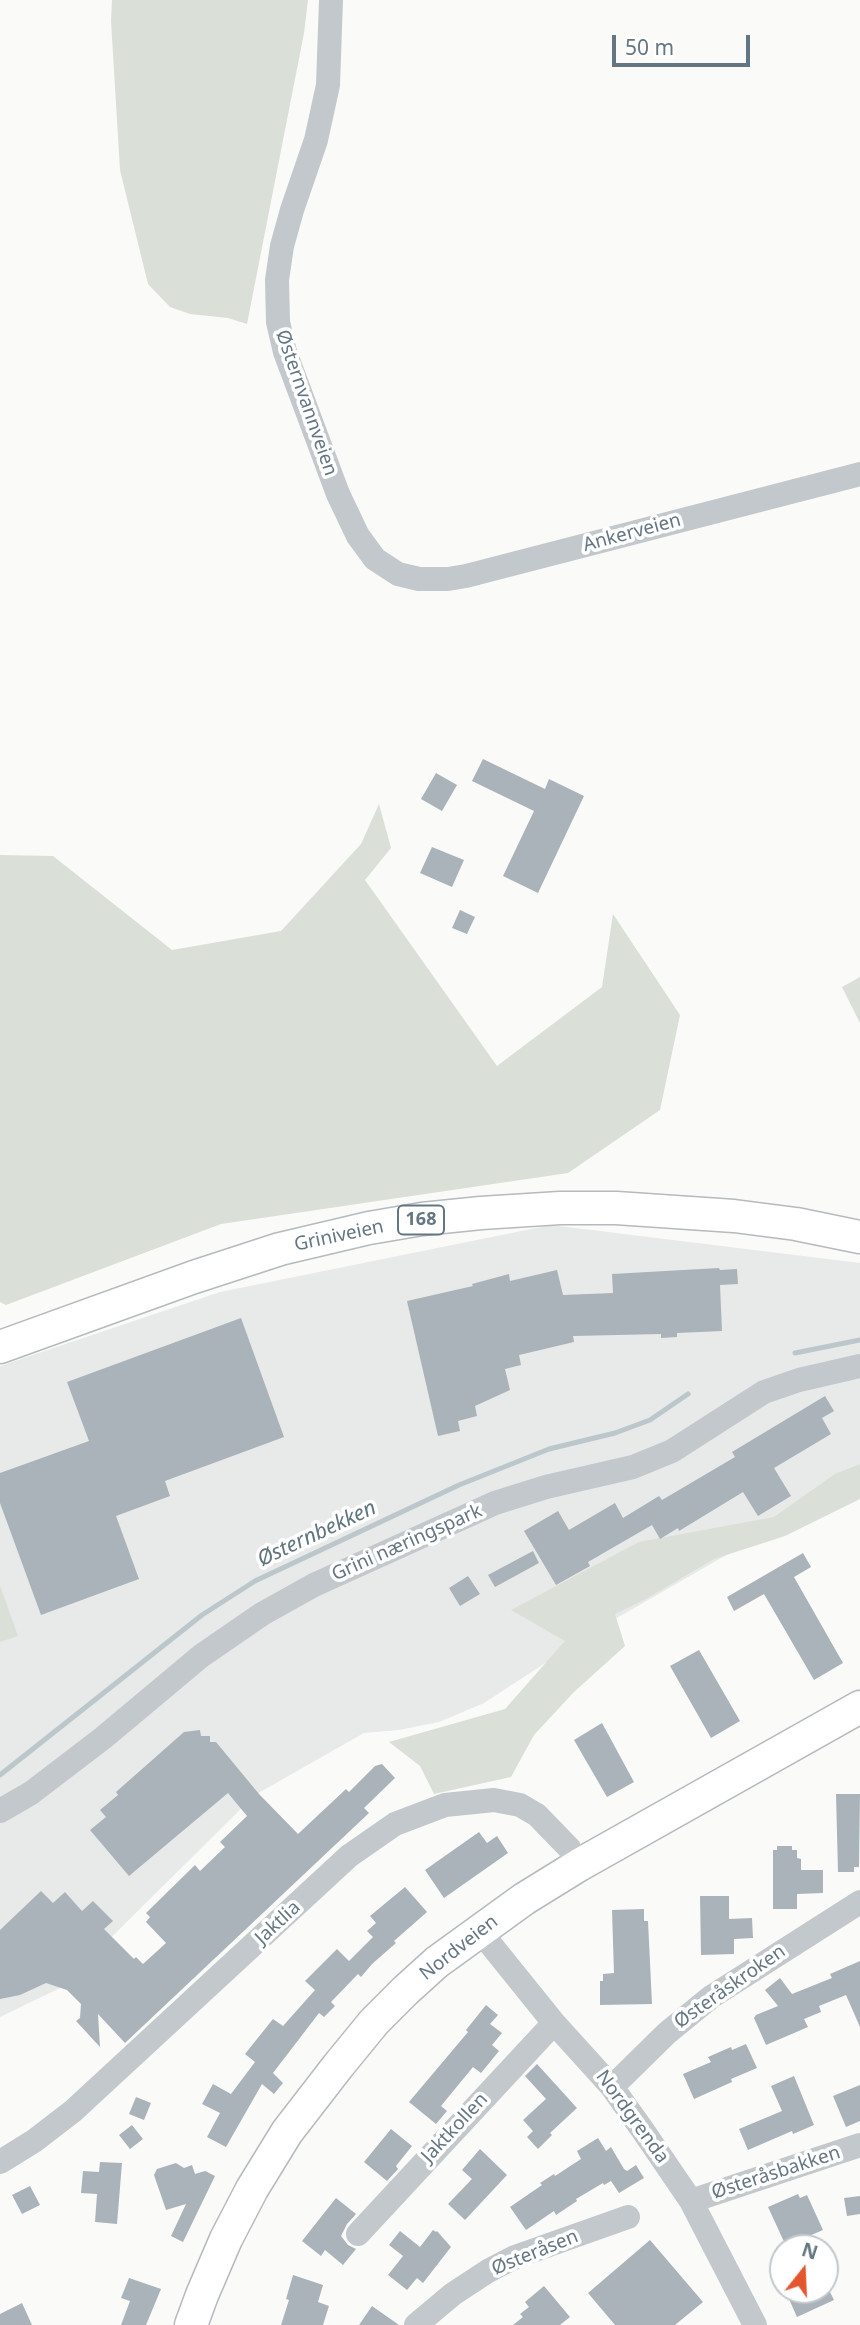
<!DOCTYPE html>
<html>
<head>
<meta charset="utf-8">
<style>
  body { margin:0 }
  #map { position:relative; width:860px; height:2325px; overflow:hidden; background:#fafaf8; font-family:"Noto Sans",sans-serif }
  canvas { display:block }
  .north { position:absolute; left:769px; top:2234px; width:70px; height:70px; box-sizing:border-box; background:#fff; border:2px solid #c1c8cd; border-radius:50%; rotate:18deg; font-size:19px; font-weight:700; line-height:28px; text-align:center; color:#657683 }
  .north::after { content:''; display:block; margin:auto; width:24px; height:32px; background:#e4572e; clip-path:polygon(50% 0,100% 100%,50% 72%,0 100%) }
  .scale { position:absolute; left:612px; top:35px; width:138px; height:32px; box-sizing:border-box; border:4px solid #657683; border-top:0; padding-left:9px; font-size:21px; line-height:24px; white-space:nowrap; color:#657683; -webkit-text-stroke:5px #fff; paint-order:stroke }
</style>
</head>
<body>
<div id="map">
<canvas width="860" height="2325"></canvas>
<div class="north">N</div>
<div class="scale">50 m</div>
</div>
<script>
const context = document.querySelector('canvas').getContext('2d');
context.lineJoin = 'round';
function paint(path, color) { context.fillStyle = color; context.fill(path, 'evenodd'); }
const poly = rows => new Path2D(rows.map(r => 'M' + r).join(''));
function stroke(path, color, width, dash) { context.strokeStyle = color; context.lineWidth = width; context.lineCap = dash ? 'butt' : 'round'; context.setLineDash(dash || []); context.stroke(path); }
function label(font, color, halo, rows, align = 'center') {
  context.font = font + ' "Noto Sans",sans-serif'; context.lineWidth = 7; context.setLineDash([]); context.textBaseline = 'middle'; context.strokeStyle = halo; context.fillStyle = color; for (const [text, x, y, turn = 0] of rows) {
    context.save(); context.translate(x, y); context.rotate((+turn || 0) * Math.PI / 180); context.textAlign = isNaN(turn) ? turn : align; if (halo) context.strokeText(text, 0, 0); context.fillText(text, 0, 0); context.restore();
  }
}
paint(poly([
  [551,1225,860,1263,860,1486,775,1527,596,1630,484,1703,439,1722,399,1730,364,1733,255,1795,60,1988,0,2017,0,1366,220,1292]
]), '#e8e9e9');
paint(poly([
  [112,0,308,0,304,33,247,324,228,318,190,314,170,307,148,284,120,170,111,21],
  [379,804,391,848,365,880,497,1066,602,987,613,914,680,1015,660,1110,568,1173,221,1224,6,1305,0,1302,0,855,53,856,172,950,281,931,361,844],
  [860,977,860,1023,842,987],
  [860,1464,860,1499,785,1536,714,1559,644,1600,615,1614,625,1646,574,1692,534,1735,511,1777,434,1794,420,1766,389,1742,505,1709,565,1641,511,1610,639,1542,774,1517,835,1474],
  [0,1586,18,1636,0,1642]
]), '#dadfd7');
stroke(poly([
  [795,1353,860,1340],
  [0,1775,202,1615,255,1581,459,1485,549,1449,615,1433,650,1420,688,1394]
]), '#bbc7cb', 5);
paint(poly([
  [483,759,545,789,549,779,584,796,538,893,503,876,534,811,472,781],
  [436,773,457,785,442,811,421,799],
  [432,847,464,860,452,887,420,873],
  [460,910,475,917,467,934,452,928],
  [719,1268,720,1270,737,1269,738,1284,720,1285,722,1331,677,1333,677,1337,661,1338,661,1334,573,1336,574,1342,519,1355,521,1365,505,1369,510,1390,475,1406,477,1416,458,1421,460,1431,438,1436,407,1301,473,1286,472,1284,509,1274,510,1281,557,1270,563,1295,613,1293,612,1274],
  [241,1318,284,1437,165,1481,170,1496,116,1516,139,1579,41,1615,0,1503,0,1473,89,1441,67,1382],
  [825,1396,834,1411,822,1418,831,1434,774,1468,791,1496,758,1516,743,1492,679,1531,678,1528,660,1539,652,1525,588,1562,590,1566,556,1585,524,1531,558,1511,569,1530,615,1503,623,1518,659,1496,662,1500,735,1457,732,1452],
  [533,1551,539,1563,495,1587,488,1575],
  [803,1553,811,1567,794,1577,843,1663,814,1680,764,1594,734,1611,727,1597],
  [468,1576,480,1594,460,1606,449,1588],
  [699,1650,740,1721,711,1738,670,1666],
  [602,1723,634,1782,607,1797,574,1740],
  [200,1730,201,1736,210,1736,210,1742,216,1742,259,1794,298,1834,346,1789,349,1792,375,1766,382,1764,395,1778,364,1808,369,1813,125,2043,98,2014,100,2047,76,2021,80,2018,81,2004,67,1990,46,1983,20,1995,0,1999,0,1930,41,1891,53,1903,65,1892,82,1911,93,1901,113,1921,104,1929,134,1959,136,1957,143,1964,166,1943,146,1922,150,1917,146,1913,195,1865,200,1871,225,1847,220,1842,247,1816,228,1793,129,1876,90,1830,106,1817,100,1810,118,1795,116,1792,184,1732],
  [836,1794,860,1794,859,1867,854,1867,854,1872,838,1872],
  [479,1832,487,1843,497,1836,508,1853,444,1898,425,1870],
  [777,1846,792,1846,792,1850,797,1850,797,1858,801,1859,801,1870,823,1870,823,1893,797,1894,797,1909,773,1909,773,1850,777,1850],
  [405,1887,427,1912,394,1941,396,1943,372,1964,361,1977,358,1974,331,2002,335,2006,324,2017,319,2013,273,2073,283,2083,274,2094,262,2084,226,2147,207,2137,220,2113,202,2104,213,2084,231,2094,255,2062,245,2054,273,2019,283,2026,315,1990,305,1981,337,1949,349,1961,373,1937,367,1931,376,1923,370,1916],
  [700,1896,729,1896,729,1919,752,1918,753,1938,734,1939,734,1954,701,1955],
  [644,1909,644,1921,648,1921,652,2004,600,2005,600,1981,603,1981,603,1974,614,1973,612,1910],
  [860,1961,860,2027,846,1995,819,2006,821,2012,804,2019,808,2027,766,2045,754,2018,756,2015,778,2006,765,1990,780,1978,792,1994,832,1978,830,1974],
  [486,2005,498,2015,490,2024,502,2033,492,2045,499,2051,481,2073,473,2067,441,2106,447,2111,436,2124,409,2102,468,2032,466,2030],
  [746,2044,757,2068,731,2079,732,2082,694,2099,683,2074,711,2062,708,2057,731,2047,732,2050],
  [537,2064,577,2108,550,2133,552,2135,538,2149,527,2137,533,2131,523,2120,546,2099,525,2076],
  [794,2076,814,2125,793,2134,792,2131,748,2150,739,2129,782,2111,771,2086],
  [860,2085,860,2121,846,2127,833,2096],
  [136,2097,151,2103,144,2120,129,2114],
  [132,2125,143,2139,130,2149,119,2135],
  [391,2129,412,2146,396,2166,398,2169,387,2181,364,2162],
  [598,2138,606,2151,611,2147,624,2169,627,2171,636,2165,644,2178,619,2193,611,2181,604,2185,603,2183,576,2199,577,2201,556,2215,554,2211,526,2230,510,2207,542,2185,540,2183,554,2174,555,2176,581,2159,577,2151],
  [480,2149,507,2175,465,2220,448,2204,472,2179,462,2170],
  [100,2162,122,2163,117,2224,95,2222,97,2194,81,2193,83,2171,99,2172],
  [176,2163,184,2168,192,2165,195,2174,205,2171,215,2176,183,2242,171,2236,186,2204,166,2210,154,2175,157,2169],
  [30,2186,40,2205,22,2214,12,2195],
  [798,2194,800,2198,807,2195,823,2230,786,2246,768,2207],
  [860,2196,860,2214,847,2216,844,2198],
  [336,2198,356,2214,347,2224,341,2236,348,2245,356,2249,343,2265,325,2250,321,2256,302,2241],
  [433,2230,436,2232,437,2231,451,2247,423,2283,417,2278,407,2290,388,2275,403,2256,389,2245,400,2231,420,2247],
  [650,2240,703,2302,675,2325,615,2325,588,2293],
  [293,2275,323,2285,318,2302,329,2306,323,2325,281,2325,289,2300,286,2299],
  [129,2278,161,2289,146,2325,121,2325,130,2301,121,2298],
  [544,2286,570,2317,560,2325,513,2325,523,2317,520,2314,529,2307,525,2302],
  [785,2290,829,2290,834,2300,797,2317],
  [22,2303,32,2325,0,2325,0,2314],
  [372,2306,399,2325,359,2325]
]), '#aab3b9');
const major = poly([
  [0,1347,194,1277,280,1249,369,1228,422,1219,481,1213,560,1208,616,1208,734,1216,796,1224,860,1237],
  [191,2325,202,2295,226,2239,252,2189,287,2132,338,2066,374,2022,406,1990,437,1962,524,1899,579,1865,860,1707]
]);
stroke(major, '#b5babe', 35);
stroke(poly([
  [331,0,328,85,316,140,292,210,282,246,277,280,278,322,285,352,338,494,358,536,375,559,398,574,419,579,448,579,466,576,860,474],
  [0,1811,31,1793,103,1738,201,1656,262,1614,314,1585,495,1503,546,1487,633,1467,672,1451,764,1392,799,1380,860,1366],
  [479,1930,554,2023,612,2087,644,2132,691,2201,755,2325],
  [612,2087,667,2033,711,1997,860,1902],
  [0,2162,34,2141,73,2111,349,1856,395,1824,445,1805,494,1800,520,1805,537,1815,569,1848,579,1865],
  [691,2201,860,2145],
  [358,2234,554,2023],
  [416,2325,453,2294,488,2271,515,2257,628,2217]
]), '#c3c8cc', 24);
stroke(major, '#fff', 32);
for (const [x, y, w] of [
  [421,1220,46]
]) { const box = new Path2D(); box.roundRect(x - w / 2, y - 14.5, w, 29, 5); context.fillStyle = '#fff'; context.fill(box); stroke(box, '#657683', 2); }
label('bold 18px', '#657683', null, [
  ["168",421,1220]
]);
label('19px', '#657683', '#fff', [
  ["Østernvannveien",306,403,71],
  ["Ankerveien",632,533,-15],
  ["Griniveien",339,1236,-12],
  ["Grini næringspark",407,1543,-24],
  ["Jaktlia",278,1923,-43],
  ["Nordveien",459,1948,-38],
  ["Østeråskroken",730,1987,-35],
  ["Nordgrenda",632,2117,54],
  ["Jaktkollen",455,2128,-47],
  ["Østeråsbakken",776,2173,-18],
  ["Østeråsen",535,2253,-22]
]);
label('italic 21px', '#60757c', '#fff', [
  ["Østernbekken",317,1534,-25]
]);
</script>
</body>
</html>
